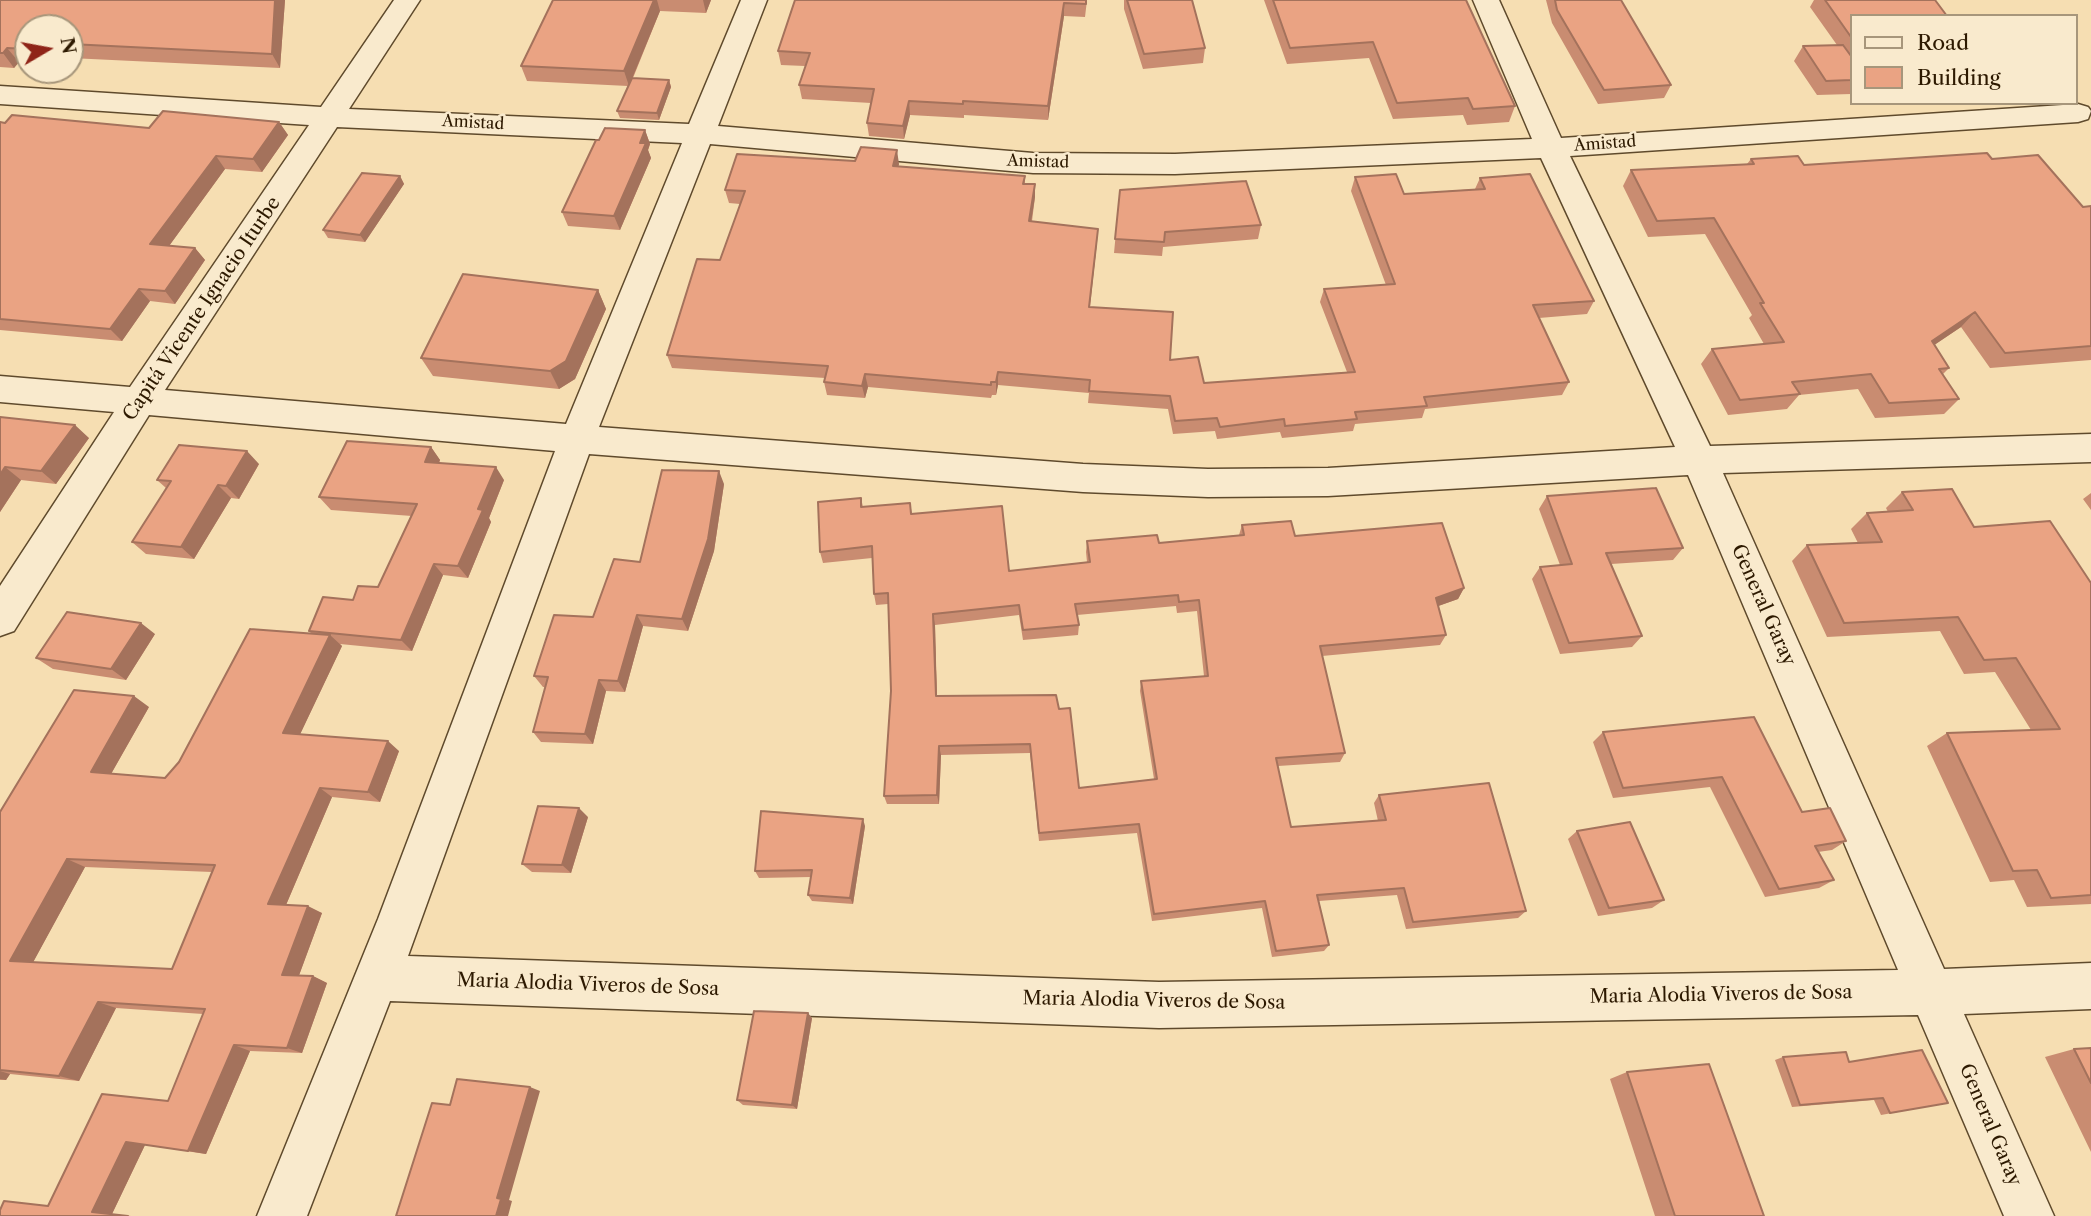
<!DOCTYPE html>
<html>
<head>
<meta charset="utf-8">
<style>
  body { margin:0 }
  #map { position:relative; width:2091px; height:1216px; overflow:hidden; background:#f6deb2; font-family:"Libre Caslon Text",serif }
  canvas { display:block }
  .legend { position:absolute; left:1850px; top:14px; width:228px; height:91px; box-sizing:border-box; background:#f9eacd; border:2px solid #a7967b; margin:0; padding:9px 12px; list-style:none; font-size:21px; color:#2d1900 }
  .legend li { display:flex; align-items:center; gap:14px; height:35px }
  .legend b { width:35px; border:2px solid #a7967b }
  .north { position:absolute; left:14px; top:14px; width:70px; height:70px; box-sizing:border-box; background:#f9eacd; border:2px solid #a7967b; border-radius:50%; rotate:80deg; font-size:19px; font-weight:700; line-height:28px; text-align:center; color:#2d1900 }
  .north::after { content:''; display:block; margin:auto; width:24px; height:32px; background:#8f2418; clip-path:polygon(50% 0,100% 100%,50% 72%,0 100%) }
</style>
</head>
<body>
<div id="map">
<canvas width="2091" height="1216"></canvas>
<ul class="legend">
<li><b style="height:9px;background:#f9eacd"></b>Road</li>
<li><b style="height:19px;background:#eaa383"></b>Building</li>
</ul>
<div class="north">N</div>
</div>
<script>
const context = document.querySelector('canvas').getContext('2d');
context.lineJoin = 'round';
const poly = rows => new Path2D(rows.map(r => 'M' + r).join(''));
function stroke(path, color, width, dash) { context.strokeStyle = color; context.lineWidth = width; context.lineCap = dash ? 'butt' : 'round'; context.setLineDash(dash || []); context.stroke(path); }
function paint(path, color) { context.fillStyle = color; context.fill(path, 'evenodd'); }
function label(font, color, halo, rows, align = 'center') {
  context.font = font + ' "Libre Caslon Text",serif'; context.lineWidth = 5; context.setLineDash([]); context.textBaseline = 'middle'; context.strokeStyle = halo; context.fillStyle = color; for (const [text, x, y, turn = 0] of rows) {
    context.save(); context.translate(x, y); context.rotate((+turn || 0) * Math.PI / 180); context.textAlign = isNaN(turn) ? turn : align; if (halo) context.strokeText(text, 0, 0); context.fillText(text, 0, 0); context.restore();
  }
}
const minor = poly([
  [394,0,420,0,349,109,689,124,741,0,767,0,718,126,1033,153,1175,154,1532,139,1473,0,1499,0,1561,138,2078,104,2088,107,2091,111,2088,119,2078,122,1570,156,1710,446,2091,434,2091,462,1723,473,1944,969,2091,963,2091,1009,1964,1014,2054,1216,2004,1216,1918,1015,1159,1028,390,1001,307,1216,257,1216,378,919,555,451,149,415,14,631,0,636,0,586,114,412,0,402,0,376,130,387,309,125,0,104,0,86,321,107,394,0],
  [337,127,682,143,566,424,165,390,337,127],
  [710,144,1033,173,1175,174,1541,158,1675,447,1328,468,1208,469,1083,464,599,427,710,144],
  [589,454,1083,492,1208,497,1328,496,1688,475,1898,970,1159,982,408,956,589,454]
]);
stroke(minor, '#5f4a2c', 3);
paint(minor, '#f9eacd');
paint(poly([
  [0,0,285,0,280,68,70,58,70,28,28,28,28,63,19,62,14,68,0,67],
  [553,0,711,0,706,13,660,11,633,78,669,80,671,87,659,120,620,118,617,111,628,86,527,81,521,66],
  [795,0,1087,0,1085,17,1064,16,1048,120,964,115,964,118,910,115,904,139,869,136,867,123,871,103,802,99,799,85,805,66,781,65,778,51],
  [1124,0,1192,0,1205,48,1203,63,1143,69,1124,9],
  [1264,0,1466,0,1515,106,1509,122,1467,125,1463,115,1393,119,1369,58,1287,64],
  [1546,0,1621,0,1671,85,1664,98,1598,104,1552,23],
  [1814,0,1935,0,1851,16,1851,94,1817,95,1794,61,1803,46,1837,45,1810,7],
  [0,122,149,128,279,122,288,135,262,172,225,169,169,246,195,248,205,260,175,304,150,301,122,341,0,330],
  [645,130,650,144,648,150,651,158,620,230,568,226,562,212,599,140],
  [1751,159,1804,165,1992,159,2083,207,2091,206,2091,360,1990,368,1961,327,1934,345,1949,368,1943,374,1959,399,1944,414,1875,418,1858,389,1799,395,1787,409,1728,415,1701,364,1712,349,1764,344,1749,318,1752,315,1705,234,1648,237,1623,186,1631,170,1747,164],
  [855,161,899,164,898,166,1025,176,1025,184,1035,184,1035,197,1032,221,1097,242,1090,307,1204,383,1347,372,1320,302,1324,289,1386,285,1351,191,1355,177,1404,194,1475,189,1480,178,1594,301,1587,314,1539,318,1569,382,1562,395,1425,409,1422,418,1355,424,1353,431,1282,438,1280,432,1217,439,1215,431,1173,434,1168,409,1088,403,1089,393,998,385,996,395,992,395,991,398,868,387,865,398,827,395,824,382,825,378,672,368,667,355,720,260,740,204,729,203,725,190],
  [400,176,404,184,365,242,328,238,323,230],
  [1120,190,1261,225,1258,239,1163,247,1162,256,1114,253],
  [598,290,606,309,575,379,559,389,433,376,421,358],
  [0,417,89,438,56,484,21,480,0,512],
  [431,447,440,460,439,463,504,480,489,518,491,522,468,578,443,575,412,651,340,644,342,646,300,734,399,751,380,802,332,797,286,905,322,913,299,975,313,976,327,983,302,1053,250,1051,206,1154,145,1145,112,1214,131,1216,0,1216,49,1206,168,1101,203,1014,116,1008,79,1081,10,1074,6,1080,0,1080,0,812,149,707,111,774,165,778,312,634,309,631,353,600,378,587,412,516,331,510,319,497],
  [85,867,212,872,172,969,33,962],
  [259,464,239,499,231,498,194,559,146,554,132,542,166,488,157,480],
  [724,484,714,551,688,631,643,626,625,692,606,691,593,744,541,742,533,732,545,687,543,687,534,676,593,617,640,562],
  [1902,492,2091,583,2091,904,2027,907,2014,880,1990,882,1927,746,1947,733,2031,730,1995,672,1964,674,1940,631,1827,637,1792,561,1807,545,1858,543,1851,529,1867,513,1888,512,1886,508],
  [2091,493,2091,510,2083,499],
  [1547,496,1683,548,1673,560,1611,564,1642,636,1632,647,1560,654,1532,579,1540,567,1560,565,1539,509],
  [861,498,863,507,910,503,912,514,1009,571,1087,562,1086,552,1087,541,1159,543,1239,535,1242,525,1295,536,1464,588,1458,599,1438,606,1446,635,1440,645,1322,656,1345,753,1340,762,1278,766,1291,827,1378,821,1374,803,1379,795,1526,911,1518,918,1406,929,1397,895,1319,901,1329,945,1324,951,1272,957,1262,908,1152,921,1137,833,1039,841,1030,753,941,755,939,804,887,804,884,796,891,691,888,604,876,605,874,594,872,558,823,563,820,552],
  [1176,606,1177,613,1197,611,1204,676,1141,681,1140,691,1154,779,1079,788,1059,709,937,696,935,625,1019,615,1023,640,1078,635,1079,625,1077,615],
  [155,634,126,680,53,669,36,658],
  [1754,717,1802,812,1846,841,1832,850,1818,852,1834,880,1819,888,1765,897,1710,787,1613,798,1593,742,1603,732],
  [588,817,571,873,532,872,522,864],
  [865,826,853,904,812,901,808,895,811,877,759,878,755,871],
  [1577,831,1664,900,1652,908,1598,916,1568,839],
  [812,1018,797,1109,743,1105,737,1100],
  [2091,1048,2091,1152,2045,1057,2074,1049],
  [1783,1057,1849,1062,1948,1103,1881,1115,1874,1100,1792,1107,1775,1060],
  [1627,1072,1764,1216,1655,1216,1610,1079]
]), '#c98c71');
paint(poly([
  [275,0,285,0,280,68,272,54],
  [654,0,657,0,660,11,629,86,624,71],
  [703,0,711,0,706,13],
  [1064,3,1064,16,1048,120,1048,106],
  [7,48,19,62,14,68,3,53],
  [669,80,671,87,659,120,657,113],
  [909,101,910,115,904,139,903,126],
  [279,122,288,135,262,172,253,159],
  [645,130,650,144,648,150,651,158,620,230,614,216],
  [897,150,899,164,895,180,893,166],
  [216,156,225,169,161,257,150,244],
  [400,176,404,184,365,242,360,235],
  [1035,184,1035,197,1029,235,1029,221],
  [1098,229,1097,242,1088,320,1089,307],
  [195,248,205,260,175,304,165,291],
  [139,289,150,301,122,341,110,329],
  [598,290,606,309,575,379,559,389,550,371],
  [1975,312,1961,327,1918,356,1932,341],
  [998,372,998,385,996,395,996,382],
  [865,374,868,387,865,398,862,386],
  [75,425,89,438,56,484,41,471],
  [431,447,440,460,434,474,425,462],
  [247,451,259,464,239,499,226,486],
  [5,467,21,480,0,512,0,475],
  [496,467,504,480,489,518,491,522,468,578,458,566,478,509],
  [719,471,724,484,714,551,688,631,682,619],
  [218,485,231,498,194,559,181,547],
  [434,564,443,575,412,651,401,640],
  [1464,588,1458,599,1430,609,1436,598],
  [933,614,935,625,937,706,936,696],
  [637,615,643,626,625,692,618,681],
  [141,623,155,634,126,680,111,669],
  [330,635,342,646,296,743,283,733],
  [599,680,606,691,593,744,585,734],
  [134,696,149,707,107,781,91,772],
  [388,741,399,751,380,802,368,792],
  [939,746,941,755,939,804,937,795],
  [320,788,332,797,283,912,268,904],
  [579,808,588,817,571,873,562,865],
  [863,819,865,826,853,904,850,898],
  [67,859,85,867,30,968,10,961],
  [308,906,322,913,297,981,282,975],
  [313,976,327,983,302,1053,287,1048],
  [98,1002,116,1008,79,1081,59,1076],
  [808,1013,812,1018,797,1109,792,1105],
  [234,1045,250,1051,206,1154,188,1151],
  [0,1071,10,1074,6,1080,0,1079],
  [530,1087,540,1091,509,1200,512,1201,508,1216,496,1216,497,1198],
  [126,1142,145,1145,112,1214,92,1212]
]), '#a4725c');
const building = poly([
  [0,0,275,0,272,54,70,44,70,28,28,28,28,49,7,48,3,53,0,53,0,0],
  [553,0,654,0,624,71,521,66,553,0],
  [795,0,1086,0,1086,4,1064,3,1048,106,963,101,963,104,909,101,903,126,867,123,874,89,799,85,810,53,778,51,795,0],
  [1127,0,1192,0,1205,48,1144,54,1127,0],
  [1273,0,1466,0,1515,106,1473,109,1468,98,1397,103,1373,42,1290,48,1273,0],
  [1555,0,1621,0,1671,85,1604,90,1557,10,1555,0],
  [1825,0,1935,0,1947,16,1851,16,1851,37,1825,0],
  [1843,45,1851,56,1851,80,1826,81,1803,46,1843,45],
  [632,78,669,80,657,113,617,111,632,78],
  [163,111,279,122,253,159,216,156,150,244,195,248,165,291,139,289,110,329,0,319,0,122,5,123,12,115,149,128,163,111],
  [605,128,645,130,640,143,646,143,614,216,562,212,596,140,599,140,605,128],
  [861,147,897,150,893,166,1025,176,1023,184,1035,184,1029,221,1098,229,1089,307,1173,312,1170,360,1198,357,1204,383,1355,372,1324,289,1395,284,1355,177,1396,174,1404,194,1485,189,1480,178,1530,174,1594,301,1533,305,1569,382,1424,397,1427,406,1355,412,1357,419,1285,426,1284,419,1220,427,1217,418,1175,421,1170,396,1089,391,1090,380,998,372,996,382,991,382,991,385,865,374,862,386,824,382,828,366,667,355,697,259,720,260,745,191,725,190,737,154,855,161,861,147],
  [1987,153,1992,159,2038,155,2083,207,2091,206,2091,346,2005,353,1975,312,1932,341,1949,368,1939,369,1959,399,1889,403,1871,374,1792,382,1800,394,1740,400,1712,349,1784,342,1760,303,1764,303,1714,218,1657,221,1631,170,1754,164,1751,159,1798,156,1804,165,1987,153],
  [362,173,400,176,360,235,323,230,362,173],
  [1246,181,1261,225,1165,232,1164,242,1115,239,1120,190,1246,181],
  [463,274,598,290,566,361,550,371,421,358,463,274],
  [0,417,75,425,41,471,5,467,0,475,0,417],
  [347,441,431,447,425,462,496,467,478,509,483,510,458,566,434,564,401,640,309,631,323,597,353,600,358,586,378,587,417,504,319,497,347,441],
  [179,445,247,451,226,486,218,485,181,547,132,542,171,481,157,480,179,445],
  [662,470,719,471,708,539,682,619,637,615,618,681,599,680,585,734,533,732,548,677,534,676,554,615,593,617,614,559,640,562,662,470],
  [1656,488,1683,548,1606,553,1642,636,1569,643,1540,567,1572,564,1547,496,1656,488],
  [1952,489,1974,527,2050,521,2091,583,2091,895,2051,898,2037,870,2013,871,1947,733,2060,729,2016,658,1984,660,1958,617,1844,623,1807,545,1882,542,1867,513,1913,510,1902,492,1952,489],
  [861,498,861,507,910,503,911,514,1002,506,1009,571,1090,562,1087,541,1157,535,1159,543,1244,535,1242,525,1291,521,1295,536,1442,523,1464,588,1436,598,1446,635,1320,646,1345,753,1276,758,1291,827,1386,820,1379,795,1489,783,1526,911,1413,922,1404,888,1317,895,1329,945,1276,951,1265,901,1154,914,1139,824,1039,833,1030,744,939,746,937,795,884,796,891,691,888,593,874,594,872,546,820,552,818,502,861,498],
  [1178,595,1179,602,1199,600,1208,676,1141,681,1157,779,1079,788,1070,708,1059,709,1056,695,936,696,933,614,1019,605,1023,630,1079,625,1075,604,1178,595],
  [67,612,141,623,111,669,36,658,67,612],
  [250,629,330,635,283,733,388,741,368,792,320,788,268,904,308,906,282,975,313,976,287,1048,234,1045,188,1151,126,1142,92,1212,128,1216,0,1216,0,1210,4,1201,48,1206,102,1094,168,1101,205,1009,98,1002,59,1076,0,1070,0,812,74,690,134,696,91,772,165,778,179,762,250,629],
  [67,859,215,865,172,969,10,961,67,859],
  [1754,717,1802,812,1830,808,1846,841,1815,846,1834,880,1779,889,1722,777,1623,788,1603,732,1754,717],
  [538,806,579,808,562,865,522,864,538,806],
  [761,811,863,819,850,898,808,895,812,870,755,871,761,811],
  [1630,822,1664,900,1609,908,1577,831,1630,822],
  [754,1011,808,1013,792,1105,737,1100,754,1011],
  [2091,1048,2091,1083,2074,1049,2091,1048],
  [1922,1050,1948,1103,1890,1113,1883,1098,1800,1105,1783,1057,1846,1052,1849,1062,1922,1050],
  [1709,1064,1764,1216,1675,1216,1627,1072,1709,1064],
  [457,1079,530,1087,497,1198,501,1199,496,1216,396,1216,432,1103,450,1105,457,1079]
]);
paint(building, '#eaa383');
stroke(building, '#a4725c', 2);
label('16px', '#2d1900', '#f9eacd', [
  ["Amistad",473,123,3],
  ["Amistad",1605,144,-4],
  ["Amistad",1038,162,2]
]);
label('19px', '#2d1900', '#f9eacd', [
  ["Capitá Vicente Ignacio Iturbe",202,309,-56],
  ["General Garay",1763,605,66],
  ["Maria Alodia Viveros de Sosa",588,985,2],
  ["Maria Alodia Viveros de Sosa",1721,995,-1],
  ["Maria Alodia Viveros de Sosa",1154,1001,1],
  ["General Garay",1990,1125,67]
]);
</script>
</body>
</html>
